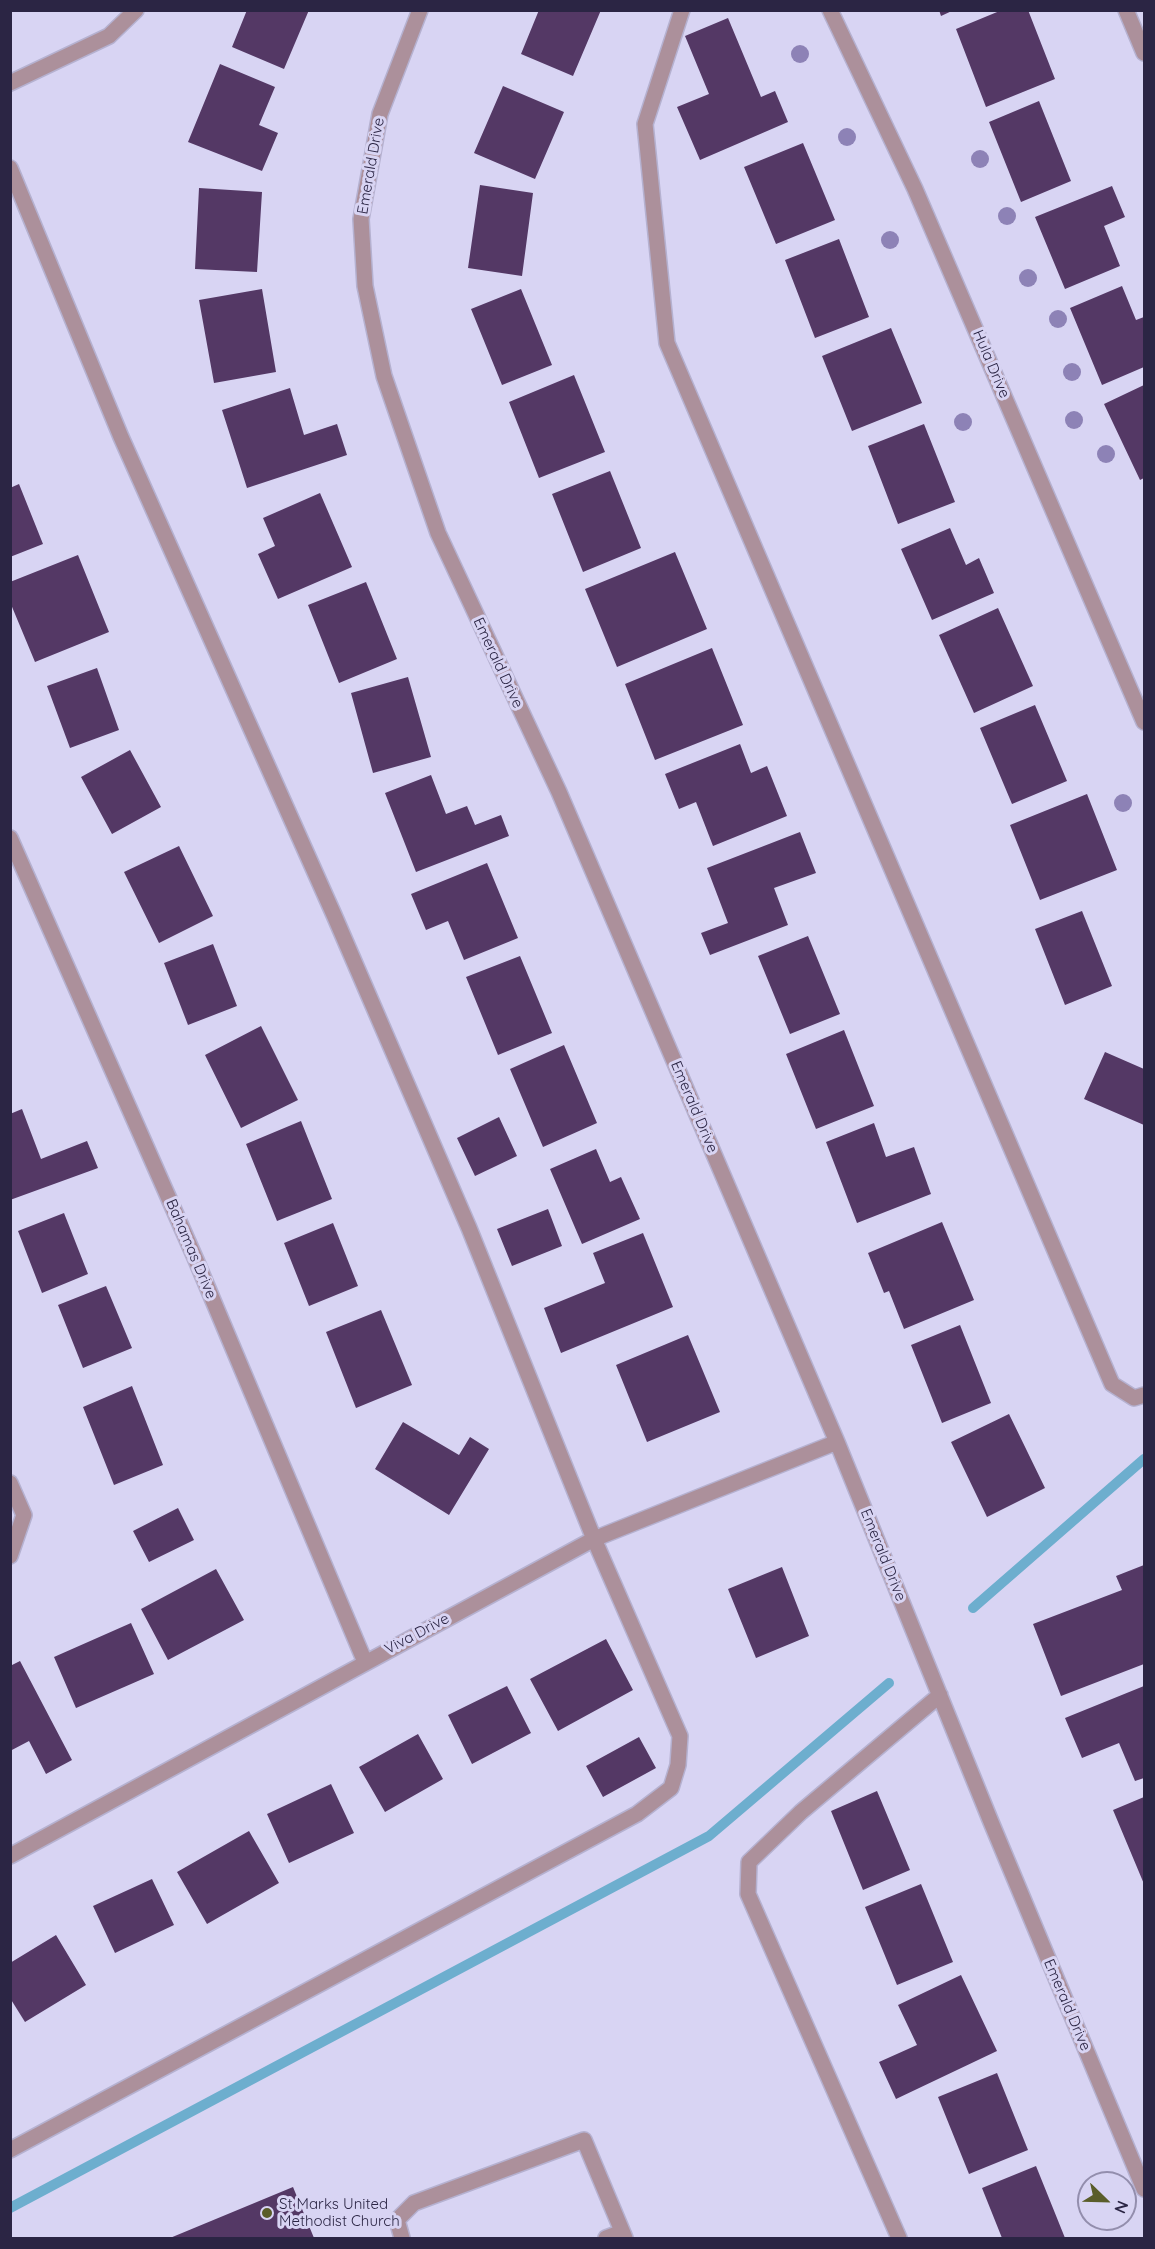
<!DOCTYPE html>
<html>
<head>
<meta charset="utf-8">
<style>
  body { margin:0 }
  #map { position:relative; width:1155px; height:2249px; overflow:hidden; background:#d8d4f3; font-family:Quicksand,sans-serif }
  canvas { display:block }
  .frame { position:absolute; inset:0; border:12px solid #2b2544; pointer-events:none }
  .north { position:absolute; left:1077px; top:2171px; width:60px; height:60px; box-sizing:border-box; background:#d8d4f3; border:2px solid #938ead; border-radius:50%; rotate:113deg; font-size:16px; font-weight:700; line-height:24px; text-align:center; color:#2b2544 }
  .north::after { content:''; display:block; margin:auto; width:21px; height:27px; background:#5a5d2a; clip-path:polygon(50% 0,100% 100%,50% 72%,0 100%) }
</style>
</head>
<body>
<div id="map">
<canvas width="1155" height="2249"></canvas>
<div class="frame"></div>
<div class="north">N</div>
</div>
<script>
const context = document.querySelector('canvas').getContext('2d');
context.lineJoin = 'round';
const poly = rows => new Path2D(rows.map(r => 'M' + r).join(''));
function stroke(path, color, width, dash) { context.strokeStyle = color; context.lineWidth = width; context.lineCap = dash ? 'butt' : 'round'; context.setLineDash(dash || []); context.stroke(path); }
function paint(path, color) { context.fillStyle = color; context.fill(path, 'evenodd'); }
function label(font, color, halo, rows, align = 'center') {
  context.font = font + ' Quicksand,sans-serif'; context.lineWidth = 6; context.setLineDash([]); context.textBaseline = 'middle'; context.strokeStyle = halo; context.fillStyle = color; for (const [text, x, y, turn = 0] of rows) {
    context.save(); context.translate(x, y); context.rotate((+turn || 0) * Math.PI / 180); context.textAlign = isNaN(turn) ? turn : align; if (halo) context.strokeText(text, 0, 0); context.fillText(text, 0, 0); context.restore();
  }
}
stroke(poly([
  [973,1608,1144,1459],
  [10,2208,709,1836,889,1683]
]), '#6daece', 10);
paint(poly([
  [247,10,309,10,284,69,232,47],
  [539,10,601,10,573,76,521,54],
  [939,10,954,10,941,16],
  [1002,10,1028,10,1055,79,986,107,956,29],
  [728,18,761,97,775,91,788,122,700,160,677,107,709,94,685,36],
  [220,64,275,87,259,125,278,133,262,171,188,142],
  [503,86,564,112,535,179,474,153],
  [1039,101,1071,181,1021,202,989,122],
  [803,143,835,220,776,244,744,167],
  [480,185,533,193,522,276,468,268],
  [1112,186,1125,217,1104,226,1120,266,1065,289,1035,217],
  [199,188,262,192,257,272,195,269],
  [839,239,869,317,815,338,785,260],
  [1122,286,1136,320,1144,317,1144,367,1102,385,1070,308],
  [262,289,276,372,214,383,199,300],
  [521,289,552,365,502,385,471,309],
  [891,328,922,403,852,431,822,356],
  [574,375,605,452,539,478,509,402],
  [1144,385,1144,478,1140,480,1104,404],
  [290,388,304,435,337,424,347,455,247,488,222,410],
  [924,424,955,502,898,524,868,446],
  [610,471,641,548,583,572,552,494],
  [19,484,43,544,10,557,10,488],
  [320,493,352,567,278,599,258,554,275,546,263,518],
  [950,528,966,565,979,558,994,593,932,620,901,549],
  [675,552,707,629,617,667,585,589],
  [78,555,109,632,35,662,10,602,10,582],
  [366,582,397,659,339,683,308,605],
  [998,608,1033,686,974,713,939,635],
  [712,648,743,725,655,760,625,684],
  [97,668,119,730,70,748,47,686],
  [408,677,431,757,373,773,351,693],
  [1035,705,1067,781,1012,804,980,728],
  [740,744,751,773,767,766,787,816,713,846,696,802,679,809,665,774],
  [130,750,161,807,112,834,81,777],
  [431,775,446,814,467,806,475,825,501,815,509,836,416,872,385,793],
  [1087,794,1117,870,1040,900,1010,825],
  [800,832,816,873,774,888,788,925,710,955,701,933,728,923,707,868],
  [179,846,213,916,159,943,124,872],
  [487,863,518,938,464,960,448,921,426,930,411,894],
  [1082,911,1112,986,1065,1005,1035,929],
  [808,936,840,1014,790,1034,758,956],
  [213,944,237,1006,188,1025,164,963],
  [520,956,552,1033,498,1055,466,977],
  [261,1026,298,1100,241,1128,205,1055],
  [844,1030,874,1106,816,1129,786,1054],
  [564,1045,597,1123,543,1147,510,1069],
  [1105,1052,1144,1069,1144,1125,1084,1099],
  [22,1109,41,1159,87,1141,98,1168,10,1200,10,1114],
  [499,1117,517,1156,475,1176,457,1138],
  [301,1121,332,1199,277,1221,246,1144],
  [874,1123,886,1157,914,1147,931,1194,857,1223,826,1142],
  [596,1149,610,1182,621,1177,640,1219,582,1244,550,1169],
  [548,1209,562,1246,512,1266,497,1229],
  [64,1213,88,1274,42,1293,18,1231],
  [942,1222,974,1300,904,1329,889,1291,884,1293,868,1253],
  [333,1223,358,1286,309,1306,284,1243],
  [643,1233,673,1307,561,1353,544,1308,605,1283,593,1253],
  [106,1286,132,1348,83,1368,58,1305],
  [381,1310,412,1385,356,1408,326,1332],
  [960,1325,991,1403,942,1423,911,1345],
  [688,1335,720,1412,647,1442,616,1365],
  [132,1386,163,1465,114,1485,83,1407],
  [1009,1414,1045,1488,987,1517,951,1442],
  [403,1422,459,1455,470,1437,489,1449,449,1515,375,1469],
  [178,1508,194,1540,149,1562,133,1531],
  [1144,1565,1144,1664,1061,1696,1033,1624,1122,1590,1116,1576],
  [782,1567,809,1636,756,1658,728,1589],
  [216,1569,244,1620,168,1660,141,1609],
  [131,1623,154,1674,76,1708,54,1657],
  [606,1639,633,1690,558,1731,530,1679],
  [20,1661,72,1760,46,1774,29,1741,10,1751,10,1666],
  [507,1686,531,1733,472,1764,448,1715],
  [1144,1686,1144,1778,1135,1781,1119,1743,1082,1758,1065,1718],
  [418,1734,443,1779,385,1812,359,1767],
  [639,1737,656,1768,603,1797,586,1766],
  [331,1784,354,1833,289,1863,267,1814],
  [877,1791,910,1870,863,1890,831,1811],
  [1144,1797,1144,1884,1113,1810],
  [249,1831,279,1883,207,1924,177,1872],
  [152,1879,174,1925,115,1953,93,1906],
  [921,1884,953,1962,897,1985,865,1907],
  [56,1935,86,1985,25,2022,10,1998,10,1963],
  [961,1975,997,2051,896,2099,879,2062,917,2045,898,2005],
  [997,2073,1028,2150,969,2174,938,2097],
  [1036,2166,1065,2238,1002,2238,982,2188],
  [293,2187,314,2238,170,2238]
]), '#543865');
const minor = poly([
  [420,10,380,114,361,219,365,286,384,376,438,533,559,792,837,1442,991,1822,1144,2189],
  [682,10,645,124,667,343,1112,1384,1134,1398,1144,1395],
  [830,10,915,189,1144,722],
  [1126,10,1144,53],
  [10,83,109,36,136,10],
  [10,168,121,437,334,915,469,1228,594,1539,680,1736,678,1765,671,1788,637,1814,10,2150],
  [10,838,196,1260,365,1662],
  [10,1483,24,1515,10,1556],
  [10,1856,594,1539,837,1442],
  [402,2238,397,2220,414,2203,584,2140,625,2238],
  [606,2238,622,2232],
  [899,2238,748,1894,749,1862,801,1812,940,1695]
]);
stroke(minor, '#b5b1d0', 18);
stroke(minor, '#ac909b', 15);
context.fillStyle = '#8d82b6';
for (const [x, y] of [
  [800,54],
  [847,137],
  [980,159],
  [1007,216],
  [890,240],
  [1028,278],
  [1058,319],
  [1072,372],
  [1074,420],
  [963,422],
  [1106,454],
  [1123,803]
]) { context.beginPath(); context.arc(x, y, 9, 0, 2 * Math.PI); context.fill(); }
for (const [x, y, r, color] of [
  [267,2213,6,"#5a5d2a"]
]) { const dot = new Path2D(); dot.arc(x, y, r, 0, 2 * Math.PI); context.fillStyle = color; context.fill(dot); stroke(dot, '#d8d4f3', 2); }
label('15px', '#2b2544', '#d8d4f3', [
  ["Emerald Drive",371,166,-80],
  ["Hula Drive",991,364,67],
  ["Emerald Drive",498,663,65],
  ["Emerald Drive",694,1107,67],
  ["Bahamas Drive",191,1249,67],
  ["Emerald Drive",883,1555,68],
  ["Viva Drive",417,1634,-28],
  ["Emerald Drive",1067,2005,67]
]);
label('15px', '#2b2544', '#d8d4f3', [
  ["St Marks United",279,2204],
  ["Methodist Church",279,2221]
], 'left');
</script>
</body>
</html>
